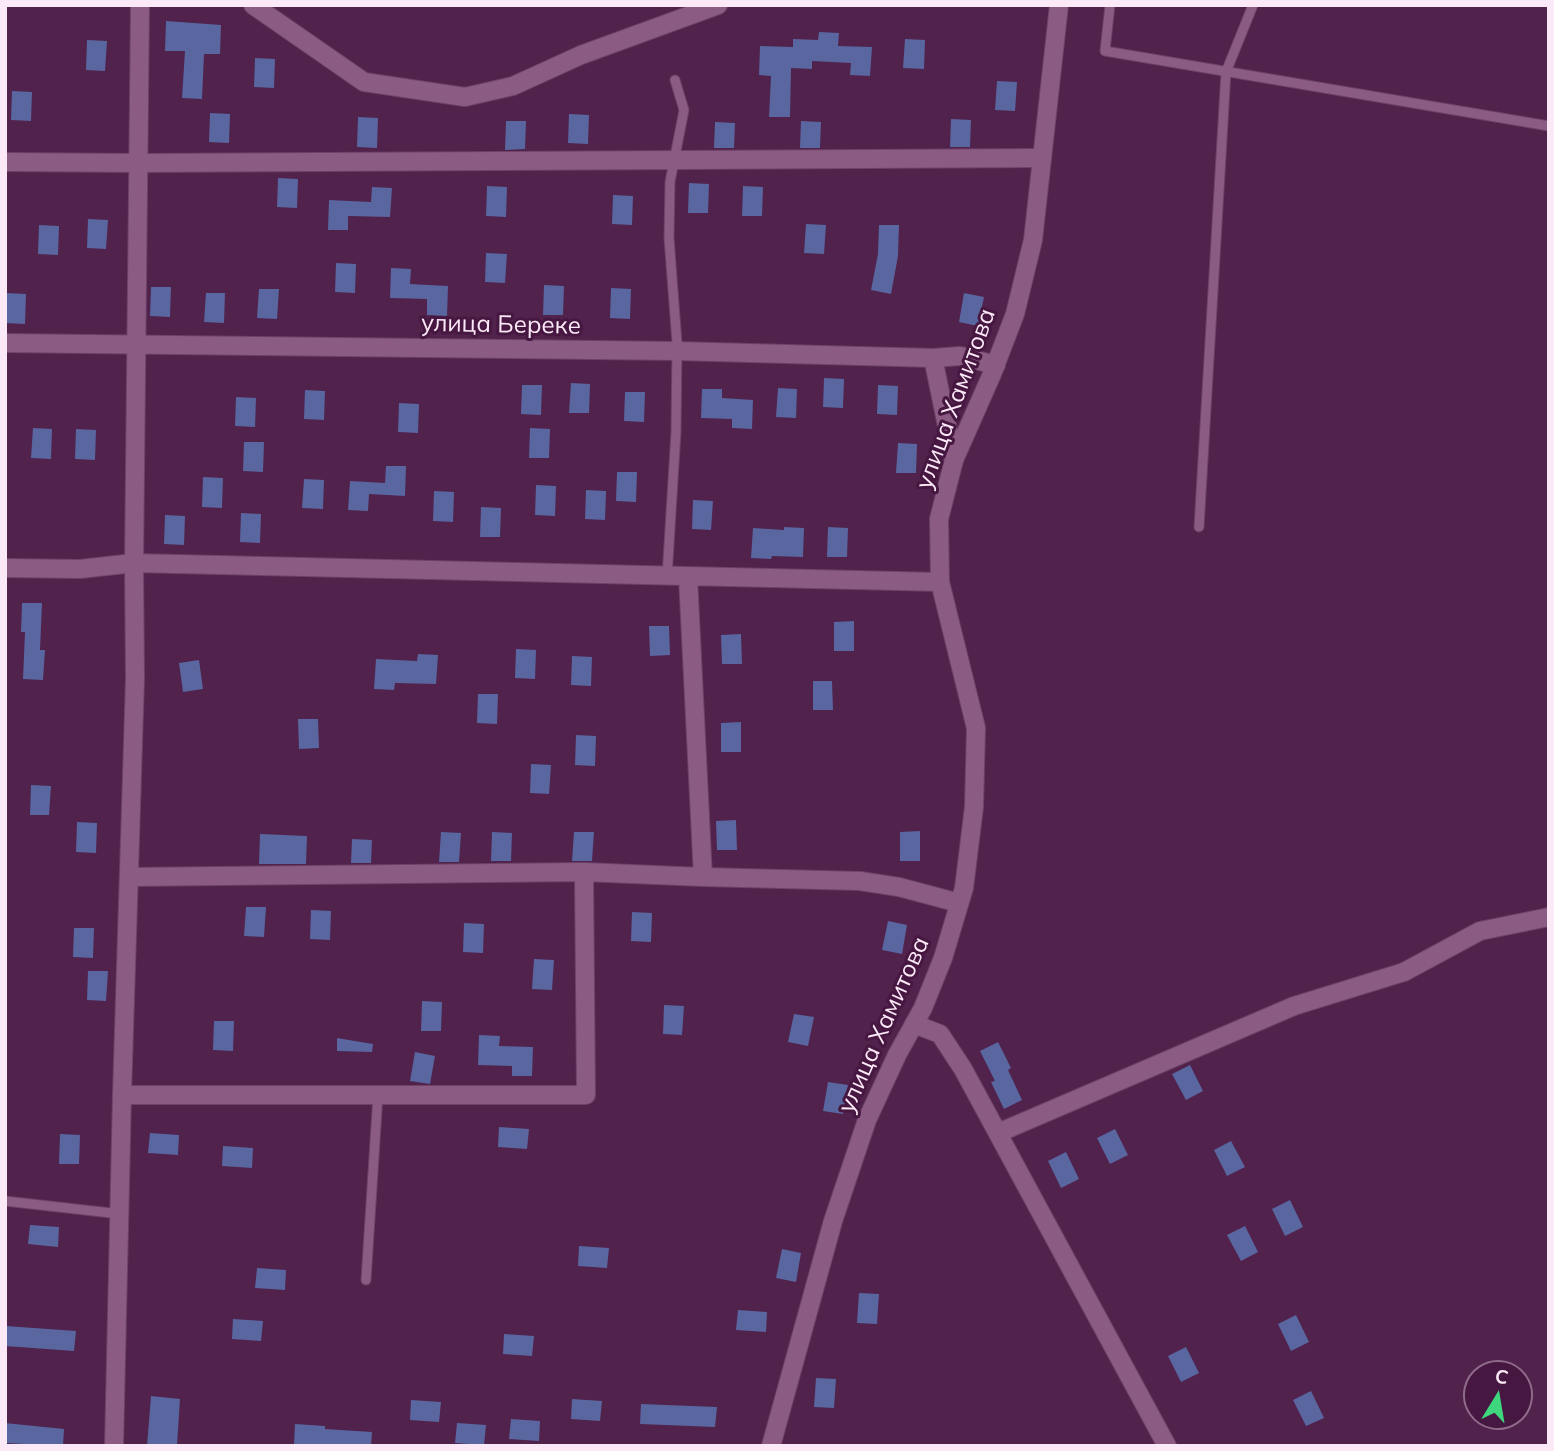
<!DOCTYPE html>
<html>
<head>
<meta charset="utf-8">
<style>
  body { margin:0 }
  #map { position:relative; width:1554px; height:1451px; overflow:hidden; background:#51224b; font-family:Mulish,sans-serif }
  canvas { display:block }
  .frame { position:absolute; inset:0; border:7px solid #fce9f8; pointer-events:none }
  .north { position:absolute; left:1463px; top:1360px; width:70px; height:70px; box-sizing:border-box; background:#461740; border:2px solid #8f6b8a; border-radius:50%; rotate:11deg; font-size:19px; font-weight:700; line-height:28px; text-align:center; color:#fce9f8 }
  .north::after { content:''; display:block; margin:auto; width:24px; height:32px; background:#3ed77d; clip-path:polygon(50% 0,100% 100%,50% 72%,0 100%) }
</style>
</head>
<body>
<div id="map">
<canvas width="1554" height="1451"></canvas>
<div class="frame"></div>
<div class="north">С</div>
</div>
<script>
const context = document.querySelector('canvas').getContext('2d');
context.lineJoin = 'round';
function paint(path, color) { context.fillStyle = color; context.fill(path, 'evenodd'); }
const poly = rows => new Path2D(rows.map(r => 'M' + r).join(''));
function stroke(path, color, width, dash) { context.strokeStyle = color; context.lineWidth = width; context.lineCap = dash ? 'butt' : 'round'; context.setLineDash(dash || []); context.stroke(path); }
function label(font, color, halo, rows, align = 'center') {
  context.font = font + ' Mulish,sans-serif'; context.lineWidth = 6; context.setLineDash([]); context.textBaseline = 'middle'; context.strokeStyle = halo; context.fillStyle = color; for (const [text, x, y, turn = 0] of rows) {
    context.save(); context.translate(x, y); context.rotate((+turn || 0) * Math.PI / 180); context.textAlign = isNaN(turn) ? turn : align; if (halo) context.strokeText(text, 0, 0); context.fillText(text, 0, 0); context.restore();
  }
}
paint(poly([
  [166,21,221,25,220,54,204,54,202,99,182,98,185,51,165,51],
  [819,32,839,33,838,46,872,47,870,76,850,75,851,63,812,61,812,69,791,68,790,117,769,117,771,76,759,75,760,46,793,47,793,39,818,40],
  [905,39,925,40,924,69,903,68],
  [87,40,107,41,105,71,86,70],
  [255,58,275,59,274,88,254,87],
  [997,81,1017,82,1015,111,995,110],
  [12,91,32,92,31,121,11,120],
  [210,113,230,114,229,143,209,142],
  [569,114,589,115,588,144,568,143],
  [358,117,378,118,377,148,357,147],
  [951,119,971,120,970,147,950,147],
  [506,121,526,121,525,149,505,150],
  [801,121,821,122,820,148,800,148],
  [715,122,735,123,734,148,714,148],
  [278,178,298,179,297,208,277,207],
  [689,183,709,184,708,213,688,213],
  [487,186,507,187,506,217,486,216],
  [743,186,763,187,762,216,742,216],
  [372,187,392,188,390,217,348,216,348,230,328,230,329,200,371,202],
  [613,195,633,196,632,225,612,224],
  [88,219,108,220,106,249,87,248],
  [806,224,826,225,824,254,804,253],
  [39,225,59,226,58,255,38,254],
  [879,225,899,225,898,256,891,294,871,290,878,254],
  [486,253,507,254,505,283,485,282],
  [336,263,356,264,355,293,335,292],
  [391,268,411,269,410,284,448,286,447,316,427,315,427,299,390,298],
  [544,285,564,286,563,315,543,315],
  [151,287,171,287,170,317,150,316],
  [611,288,631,289,630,319,610,318],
  [259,289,279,289,277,319,257,318],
  [6,293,26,294,25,324,5,323],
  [206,293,225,293,224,323,204,322],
  [964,293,984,297,978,326,959,322],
  [824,378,844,379,843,408,823,407],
  [571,383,590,384,589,413,569,413],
  [522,385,542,385,541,415,521,414],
  [878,385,898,386,897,415,877,414],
  [778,388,797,389,796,418,776,417],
  [702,389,722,389,722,398,753,400,752,429,732,428,732,419,701,418],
  [305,390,325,391,324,420,304,419],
  [625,392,645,392,644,422,624,421],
  [236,397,256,398,255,427,235,426],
  [399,403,419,404,418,433,398,432],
  [33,428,52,429,51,459,31,458],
  [530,428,550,429,549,458,529,458],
  [76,429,96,430,95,460,75,459],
  [244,442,264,442,263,472,243,471],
  [898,443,917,444,916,473,896,473],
  [386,466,406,466,405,496,369,494,368,511,348,510,350,481,385,483],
  [617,472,637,472,636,502,616,501],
  [203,477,223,478,222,508,202,507],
  [304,479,324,480,323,509,302,508],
  [536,485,556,486,555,516,535,515],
  [586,490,606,491,605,520,585,519],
  [434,491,454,492,453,522,433,521],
  [693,500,713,501,711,530,692,529],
  [481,507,501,508,500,537,480,537],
  [241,513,261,514,260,543,240,542],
  [165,515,185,516,184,545,164,544],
  [784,527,804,528,803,557,772,556,771,559,751,558,753,528,784,530],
  [828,527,848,528,847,557,827,557],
  [22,603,42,603,40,650,45,650,43,680,23,679,25,632,21,632],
  [854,621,854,651,834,651,834,622],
  [649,626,669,626,670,655,650,656],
  [741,634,742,664,722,664,721,635],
  [516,649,536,650,535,679,515,678],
  [418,654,438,655,436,684,395,683,394,690,374,689,376,659,417,661],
  [572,656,592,657,591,686,571,685],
  [199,660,203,689,183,692,179,663],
  [813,681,832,681,833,710,813,710],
  [478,694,498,694,497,724,477,723],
  [298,719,318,719,319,748,299,749],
  [741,722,741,752,721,752,721,723],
  [576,735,596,736,595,766,575,765],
  [531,764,551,765,549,794,530,793],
  [31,785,51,786,49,815,30,815],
  [736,820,737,850,717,850,716,821],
  [77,822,97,823,96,853,76,852],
  [920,831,920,861,900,861,900,832],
  [441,832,461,833,459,862,439,862],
  [492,832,512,833,511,861,491,861],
  [574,832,594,832,592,861,572,861],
  [260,834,307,836,306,864,259,864],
  [352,839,372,840,371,863,351,863],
  [246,907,266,907,264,937,244,936],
  [311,910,331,911,330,940,310,939],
  [632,912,652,913,651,942,631,941],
  [888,921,907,925,902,954,882,950],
  [464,923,484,924,483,953,463,952],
  [74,928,94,928,93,958,73,957],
  [534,959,554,960,552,990,532,989],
  [88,971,108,971,106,1001,87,1000],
  [422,1001,442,1002,441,1031,421,1031],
  [664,1005,684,1006,682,1035,663,1034],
  [794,1014,814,1017,808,1046,788,1042],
  [214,1021,234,1021,233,1051,213,1050],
  [479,1035,500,1036,499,1046,533,1047,532,1076,512,1076,512,1066,478,1065],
  [337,1038,373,1044,372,1052,337,1051],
  [998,1042,1011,1068,1008,1070,1022,1100,1004,1109,991,1082,995,1081,980,1051],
  [415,1052,435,1056,430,1084,410,1081],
  [1190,1065,1203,1091,1186,1100,1172,1074],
  [828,1082,848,1085,843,1114,823,1111],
  [499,1127,529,1129,527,1149,498,1147],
  [1115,1129,1128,1155,1110,1164,1097,1138],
  [150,1133,179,1135,178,1155,148,1153],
  [60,1134,80,1135,79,1164,59,1164],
  [1231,1141,1245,1167,1227,1176,1214,1150],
  [223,1146,253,1148,252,1168,222,1166],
  [1066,1152,1079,1179,1061,1188,1048,1161],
  [1290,1200,1303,1227,1285,1236,1272,1209],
  [30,1225,59,1227,58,1247,28,1244],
  [1245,1226,1258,1252,1241,1261,1227,1235],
  [579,1246,609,1248,607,1268,578,1266],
  [782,1249,801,1253,796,1282,776,1278],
  [257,1268,286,1270,285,1290,255,1288],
  [859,1293,879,1294,877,1324,857,1323],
  [738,1310,767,1312,766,1332,736,1330],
  [1296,1315,1309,1342,1291,1351,1278,1324],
  [233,1319,263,1321,261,1341,232,1339],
  [6,1326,76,1331,74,1351,5,1346],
  [504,1334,534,1336,532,1356,503,1354],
  [1186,1347,1199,1373,1181,1382,1168,1356],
  [816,1378,836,1379,834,1408,814,1407],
  [1311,1391,1324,1418,1306,1426,1293,1400],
  [151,1396,180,1399,177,1446,147,1446],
  [572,1399,602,1401,600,1421,571,1419],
  [411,1400,441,1402,439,1422,410,1420],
  [641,1404,717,1407,715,1427,640,1424],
  [511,1419,540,1421,539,1441,509,1439],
  [5,1423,64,1429,63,1446,5,1443],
  [457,1423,486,1425,484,1445,455,1443],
  [295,1424,325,1426,325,1429,372,1432,371,1446,294,1444]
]), '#5966a0');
const service = poly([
  [1110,5,1105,51,1549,126],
  [1199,527,1226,72,1253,5],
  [667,577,676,432,677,343,669,238,670,182,684,110,675,80],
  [5,1201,120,1214],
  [366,1280,378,1095]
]);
const minor = poly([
  [253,5,364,82,465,97,513,86,581,55,718,5],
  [5,162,139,163,1042,158],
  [5,343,677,351,933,358,960,356,996,365],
  [933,358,954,460],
  [5,568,80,569,134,563,140,5],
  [688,577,703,877,860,881,899,887,959,903],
  [584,872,703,877],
  [914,1024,940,1034,963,1069,1167,1446],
  [122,1095,586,1095,584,872,129,877],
  [998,1133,1294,1006,1404,972,1480,931,1549,917],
  [114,1446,122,1095,135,679,134,563,940,582]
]);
const tertiary = poly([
  [771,1446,833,1221,867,1120,897,1055,923,1008,943,958,964,888,974,807,976,728,940,582,939,519,954,460,992,374,1015,314,1033,240,1059,5]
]);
stroke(service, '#6c4267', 11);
stroke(minor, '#6c4267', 20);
stroke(tertiary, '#6c4267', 20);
stroke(service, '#8c5b84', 9);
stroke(minor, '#8c5b84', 18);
stroke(tertiary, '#8c5b84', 18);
label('24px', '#fce9f8', '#461740', [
  ["улица Береке",501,325,1],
  ["улица Хамитова",956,399,-70],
  ["улица Хамитова",884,1025,-66]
]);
</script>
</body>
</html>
